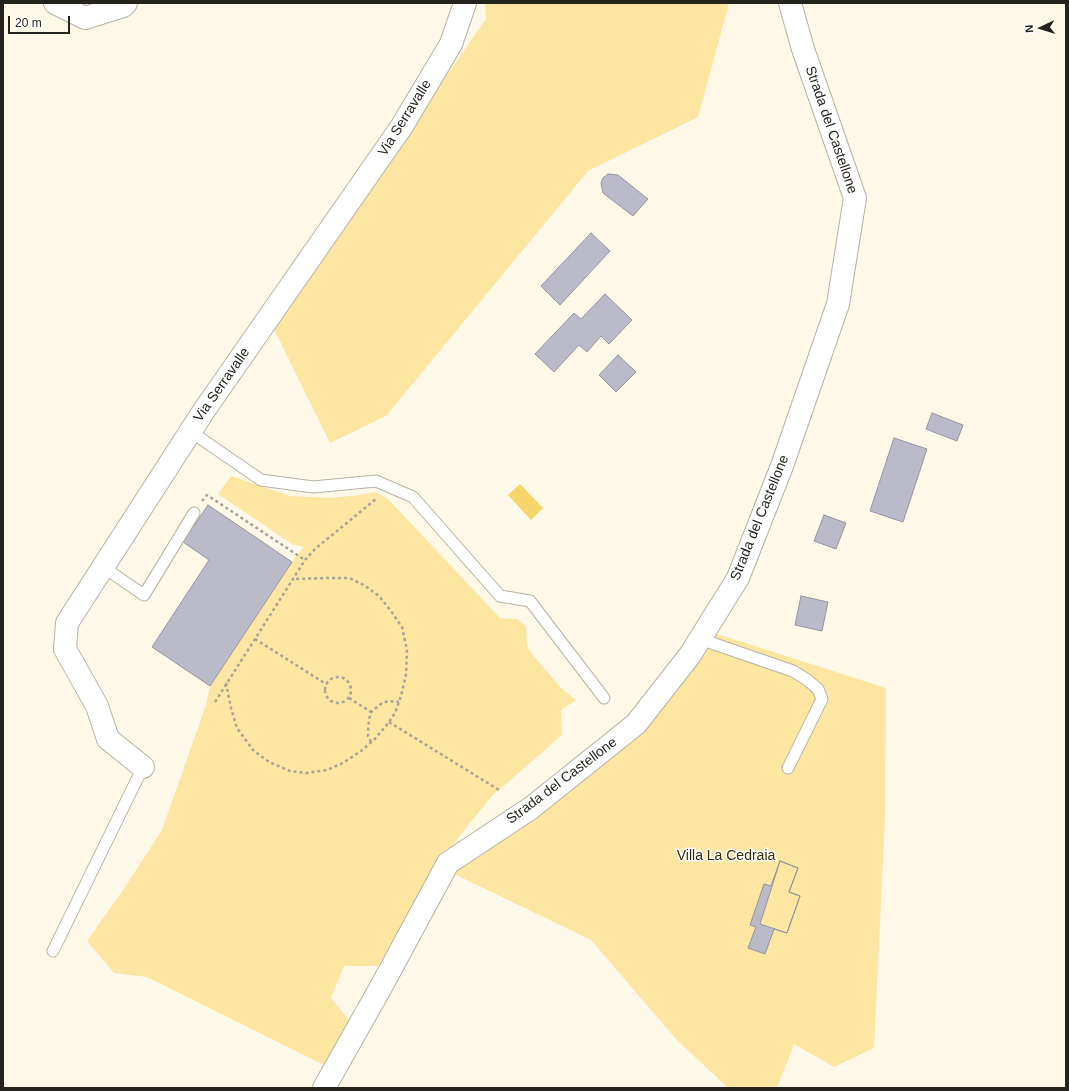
<!DOCTYPE html>
<html>
<head>
<meta charset="utf-8">
<style>
  body { margin:0 }
  #map { position:relative; width:1069px; height:1091px; overflow:hidden; background:#fef8e9; font-family:Helvetica,sans-serif }
  canvas { display:block }
  .frame { position:absolute; inset:0; border:4px solid #24231d; pointer-events:none }
  .north { position:absolute; left:1021px; top:8px; width:40px; height:40px; -webkit-text-stroke:3px #fff; paint-order:stroke; rotate:266deg; font-size:11px; font-weight:700; line-height:16px; text-align:center; color:#24231d }
  .north::after { content:''; display:block; margin:auto; width:14px; height:18px; background:#24231d; clip-path:polygon(50% 0,100% 100%,50% 72%,0 100%) }
  .scale { position:absolute; left:8px; top:16px; width:62px; height:18px; box-sizing:border-box; border:2px solid #24231d; border-top:0; padding-left:5px; font-size:12px; line-height:14px; white-space:nowrap; color:#24231d; -webkit-text-stroke:3px #fff; paint-order:stroke }
</style>
</head>
<body>
<div id="map">
<canvas width="1069" height="1091"></canvas>
<div class="frame"></div>
<div class="north">N</div>
<div class="scale">20 m</div>
</div>
<script>
const context = document.querySelector('canvas').getContext('2d');
context.lineJoin = 'round';
function paint(path, color) { context.fillStyle = color; context.fill(path, 'evenodd'); }
const poly = rows => new Path2D(rows.map(r => 'M' + r).join(''));
function stroke(path, color, width, dash) { context.strokeStyle = color; context.lineWidth = width; context.lineCap = dash ? 'butt' : 'round'; context.setLineDash(dash || []); context.stroke(path); }
function label(font, color, halo, rows, align = 'center') {
  context.font = font + ' Helvetica,sans-serif'; context.lineWidth = 3; context.setLineDash([]); context.textBaseline = 'middle'; context.strokeStyle = halo; context.fillStyle = color; for (const [text, x, y, turn = 0] of rows) {
    context.save(); context.translate(x, y); context.rotate((+turn || 0) * Math.PI / 180); context.textAlign = isNaN(turn) ? turn : align; if (halo) context.strokeText(text, 0, 0); context.fillText(text, 0, 0); context.restore();
  }
}
paint(poly([
  [485,3,729,3,698,117,588,171,386,416,330,443,272,325,486,19],
  [231,476,290,496,330,498,360,495,375,492,387,498,500,618,517,619,526,626,527,646,532,654,563,690,576,700,561,710,562,735,491,797,441,859,378,966,344,966,331,998,350,1021,326,1066,147,977,114,973,87,941,125,887,162,830,206,705,210,686,292,562,304,547,292,544,218,494],
  [714,633,886,688,885,818,874,1048,834,1067,794,1044,777,1088,728,1088,676,1039,591,940,444,869,571,787]
]), '#fde5a2');
paint(poly([
  [520,484,543,508,531,520,508,495]
]), '#f7d56d');
const building = poly([
  [608,174,618,175,648,199,633,216,603,193,601,183,603,178,608,174],
  [591,233,610,251,560,305,541,286,591,233],
  [605,294,632,320,609,344,601,336,587,352,579,345,554,372,535,354,574,313,581,319,605,294],
  [618,355,636,372,616,392,599,375,618,355],
  [932,413,963,425,957,441,926,429,932,413],
  [894,438,927,449,903,522,870,511,894,438],
  [208,505,292,562,210,686,152,647,209,560,183,542,208,505],
  [824,515,846,523,836,549,814,541,824,515],
  [801,596,828,602,822,631,795,625,801,596],
  [780,861,798,868,789,892,800,896,787,933,774,929,765,954,748,948,756,927,750,925,764,884,771,886,780,861],
  [780,861,798,868,789,892,800,896,787,933,760,924,780,861]
]);
paint(building, '#babac9');
stroke(building, '#9595a3', 1);
const lane = poly([
  [190,431,261,480,313,487,376,481,413,497,500,596,530,601,604,698],
  [103,567,144,595,194,513],
  [700,639,793,671,806,679,818,689,822,699,788,768],
  [53,951,143,767]
]);
const street = poly([
  [55,3,85,18,123,6,126,3],
  [143,767,108,739,97,706,65,649,67,623,203,412,402,126,451,44,465,3],
  [324,1088,381,987,448,863,531,808,636,724,690,655,738,578,782,466,838,304,855,198,803,49,790,3]
]);
stroke(lane, '#b7b2a3', 13);
stroke(street, '#b7b2a3', 24);
stroke(poly([
  [202,501,207,495,305,560],
  [255,639,326,684],
  '325 690a13 13 0 1 1 26 0a13 13 0 1 1-26 0Z',
  [226,683,231,708,237,728,253,750,269,762,290,771,306,773,327,770,343,763,361,751,374,740,389,722,395,713,401,696,406,675,407,650,402,627,391,611,379,596,364,585,349,578,328,578,293,579],
  [349,698,371,712],
  [215,702,305,560,315,549,376,499],
  [389,722,499,790],
  [371,742,368,736,368,731,369,720,371,712,382,703,389,701,399,702]
]), '#a7a397', 2.5, [3, 3]);
stroke(lane, '#fff', 11);
stroke(street, '#fff', 22);
label('14px', '#24231d', '#fff', [
  ["Via Serravalle",405,118,-58],
  ["Strada del Castellone",831,130,71],
  ["Via Serravalle",222,385,-55],
  ["Strada del Castellone",760,518,-68],
  ["Strada del Castellone",562,781,-37]
]);
label('14px', '#392b00', '#fff', [
  ["Villa La Cedraia",726,856]
]);
</script>
</body>
</html>
